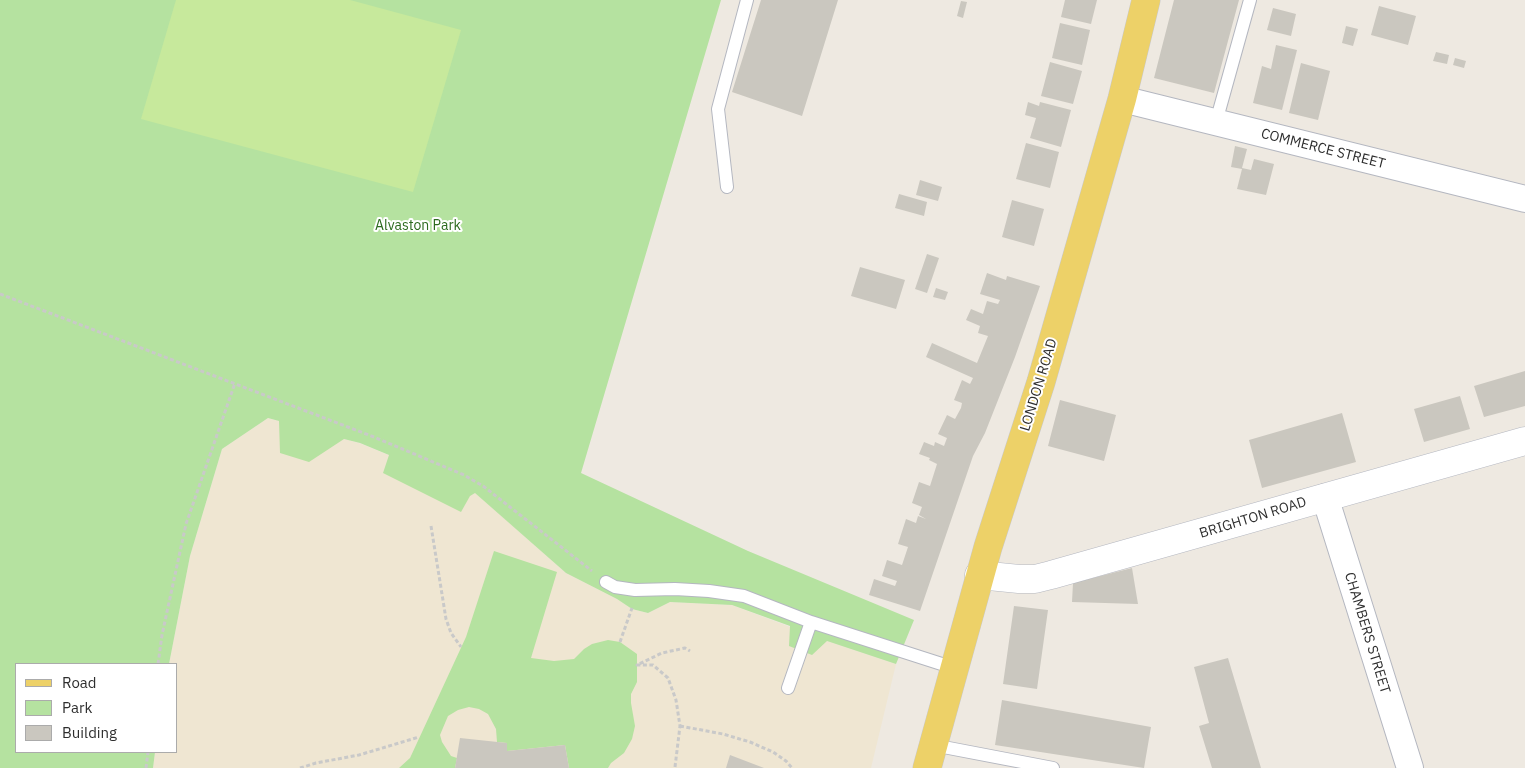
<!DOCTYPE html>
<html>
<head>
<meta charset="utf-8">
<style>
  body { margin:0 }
  #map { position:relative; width:1525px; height:768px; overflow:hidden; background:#eee9e1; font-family:"IBM Plex Sans",sans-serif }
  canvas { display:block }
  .legend { position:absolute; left:15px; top:663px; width:162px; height:90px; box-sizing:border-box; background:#fff; border:1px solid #ababab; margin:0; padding:6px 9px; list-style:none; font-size:15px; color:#2e2e2e }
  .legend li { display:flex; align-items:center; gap:10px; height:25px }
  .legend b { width:25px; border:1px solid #ababab }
</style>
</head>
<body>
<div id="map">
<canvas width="1525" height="768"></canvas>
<ul class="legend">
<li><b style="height:6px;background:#edd168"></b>Road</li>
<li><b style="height:14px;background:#b5e2a0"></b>Park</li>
<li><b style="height:14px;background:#cac7bf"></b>Building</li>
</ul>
</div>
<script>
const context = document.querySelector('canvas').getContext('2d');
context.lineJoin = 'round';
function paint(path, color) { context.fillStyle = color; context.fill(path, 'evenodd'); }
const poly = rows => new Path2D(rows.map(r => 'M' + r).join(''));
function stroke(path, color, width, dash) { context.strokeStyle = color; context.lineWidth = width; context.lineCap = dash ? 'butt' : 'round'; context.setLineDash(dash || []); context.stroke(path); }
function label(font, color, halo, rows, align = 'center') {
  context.font = font + ' "IBM Plex Sans",sans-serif'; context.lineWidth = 4; context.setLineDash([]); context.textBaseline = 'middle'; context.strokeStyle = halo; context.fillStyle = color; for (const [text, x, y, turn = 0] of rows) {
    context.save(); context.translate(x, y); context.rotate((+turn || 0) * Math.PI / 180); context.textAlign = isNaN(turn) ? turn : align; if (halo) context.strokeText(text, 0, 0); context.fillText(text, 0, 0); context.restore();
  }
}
paint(poly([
  [268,418,359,443,470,488,566,573,617,599,632,609,648,613,670,602,732,605,827,641,896,664,871,768,153,768,155,752,176,752,176,664,169,664,190,556,222,449]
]), '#efe6d2');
paint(poly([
  [0,0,721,0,581,473,748,551,914,620,896,664,827,641,812,655,789,646,790,626,732,605,670,602,648,613,632,609,617,599,566,573,475,493,470,496,461,512,383,473,389,455,360,443,344,439,309,462,280,453,279,421,268,418,222,449,190,556,169,664,16,664,16,752,155,752,153,768,0,768],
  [494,551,557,572,531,658,554,661,574,659,584,649,592,644,608,640,620,642,637,654,637,682,631,694,631,703,635,726,632,739,624,753,611,763,608,768,569,768,565,745,507,751,507,743,497,742,496,729,488,714,479,709,469,707,458,710,448,716,440,735,442,742,451,756,457,758,455,768,399,768,410,758,466,637]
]), '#b5e2a0');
paint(poly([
  [176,0,350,0,461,30,413,192,141,119]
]), '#c7e99c');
paint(poly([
  [761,0,838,0,802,116,732,92],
  [1065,0,1097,0,1091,24,1061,17],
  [1174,0,1239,0,1214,93,1154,78],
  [961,1,967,2,963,18,957,16],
  [1379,6,1416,16,1408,45,1371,35],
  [1273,8,1296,14,1291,36,1267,30],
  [1060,23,1090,30,1082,65,1052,58],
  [1346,26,1358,29,1353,46,1342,43],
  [1276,45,1297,50,1282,110,1253,103,1262,66,1271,69],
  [1436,52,1449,55,1447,64,1433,61],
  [1455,58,1466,61,1464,68,1453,65],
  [1050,62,1082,71,1073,104,1041,96],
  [1301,63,1330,71,1318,120,1289,113],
  [1028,102,1039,106,1040,102,1071,110,1061,147,1030,138,1036,118,1025,115],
  [1026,143,1059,152,1050,188,1016,179],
  [1235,146,1247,149,1242,168,1251,170,1254,159,1274,164,1266,195,1237,189,1242,169,1231,167],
  [920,180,942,187,938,201,916,195],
  [899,194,927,202,924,216,895,208],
  [1012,200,1044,209,1034,246,1002,237],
  [927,254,939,258,927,293,915,289],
  [860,267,905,280,896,309,851,296],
  [987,273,1006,280,1007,276,1040,286,1015,357,985,433,973,456,920,611,869,595,874,579,895,586,897,581,882,576,887,560,902,565,908,547,898,544,906,519,916,523,918,516,926,519,919,515,922,507,912,503,919,482,930,486,937,464,929,460,930,458,919,454,924,442,934,446,935,442,944,446,947,438,938,434,947,415,955,419,961,408,962,403,954,400,962,380,970,384,973,378,926,357,932,343,977,363,988,336,978,333,980,326,966,320,971,309,983,314,987,301,998,304,1000,300,980,294],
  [936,288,948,292,945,300,933,297],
  [1525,371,1525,406,1484,417,1474,386],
  [1460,396,1470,429,1424,442,1414,409],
  [1060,400,1116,415,1104,461,1048,446],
  [1342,413,1356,462,1262,488,1249,440],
  [1132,568,1138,604,1072,602,1073,583],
  [1014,606,1048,610,1037,689,1003,684],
  [1228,658,1261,768,1212,768,1199,726,1209,723,1194,667],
  [1002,700,1151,727,1144,768,995,745],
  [460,738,507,743,507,751,565,745,569,768,455,768],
  [730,755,764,768,726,768]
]), '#cac7bf');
const lane = poly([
  [1216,122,1250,0],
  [727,187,718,109,747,0],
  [606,582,615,587,635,590,675,589,709,591,744,596,811,622,954,668],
  [788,688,811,622],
  [933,745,1053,768]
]);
const street = poly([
  [1122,99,1525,199],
  [1325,497,1410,768]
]);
const secondary = poly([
  [979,575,1019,579,1035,579,1051,575,1525,441]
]);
const primary = poly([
  [927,768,988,547,1041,382,1122,99,1146,0]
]);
stroke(lane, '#b4b7c0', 14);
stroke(street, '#b4b7c0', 28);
stroke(secondary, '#b4b7c0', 29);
stroke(primary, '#c9c9c9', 29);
stroke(poly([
  [0,294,374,437,464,475,483,486,592,571],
  [431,526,446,619,451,633,461,647],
  [620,642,632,608],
  [158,664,162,635,186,524,235,383],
  [680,726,723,734,750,742,773,752,786,761,792,768],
  [675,767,680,726,676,700,668,678,653,665,637,665,662,653,685,648,690,651],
  [146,768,148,752],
  [300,768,316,763,359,755,419,737]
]), '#c9c9c9', 3, [4, 2.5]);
stroke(lane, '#fff', 12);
stroke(street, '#fff', 26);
stroke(secondary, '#fff', 28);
stroke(primary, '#edd168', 28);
label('14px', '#2e2e2e', '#fff', [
  ["COMMERCE STREET",1323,149,14],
  ["LONDON ROAD",1039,385,-73],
  ["BRIGHTON ROAD",1253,518,-17],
  ["CHAMBERS STREET",1367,633,73]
]);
label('14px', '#2c6a1e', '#fff', [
  ["Alvaston Park",418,226]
]);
</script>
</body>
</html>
